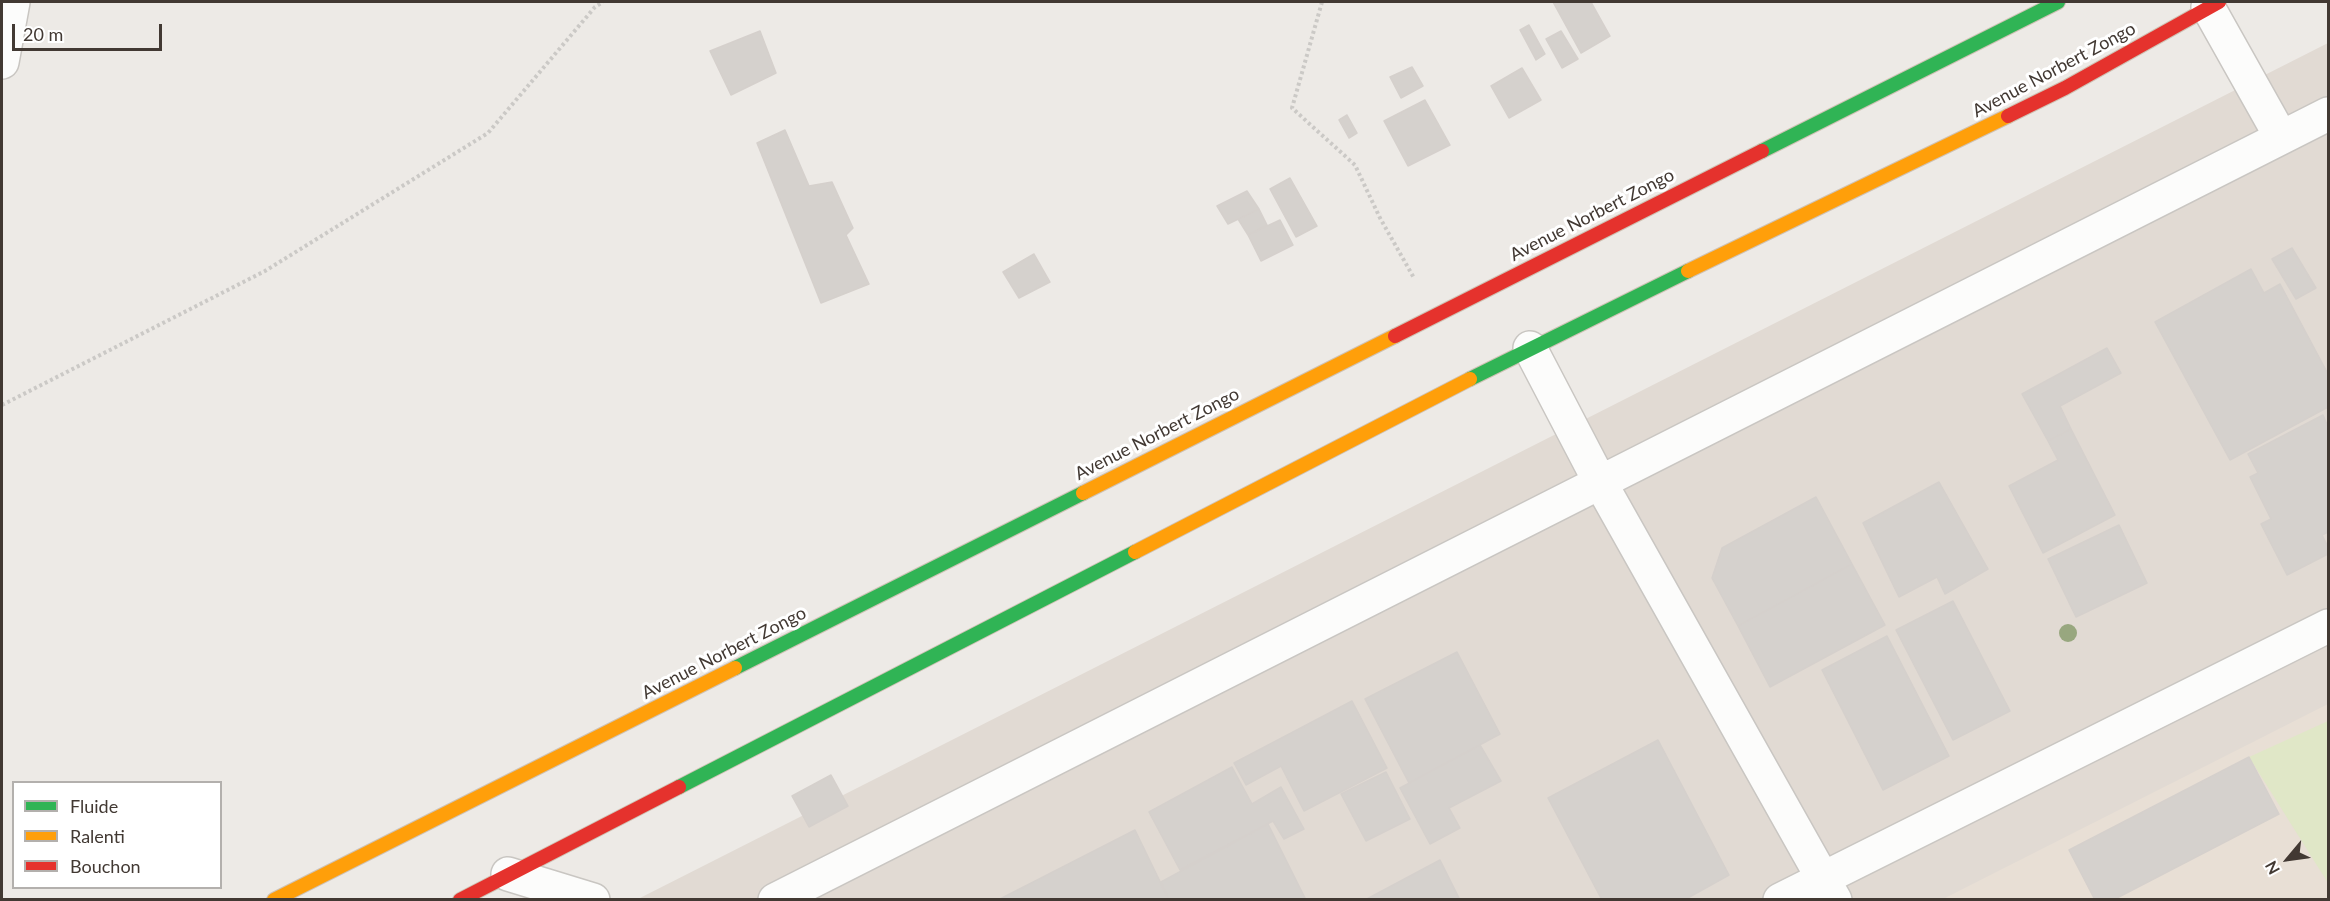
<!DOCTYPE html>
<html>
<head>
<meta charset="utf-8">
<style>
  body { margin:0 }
  #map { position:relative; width:2330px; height:901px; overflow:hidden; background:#edeae6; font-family:Lato,sans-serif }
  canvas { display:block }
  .frame { position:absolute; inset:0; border:3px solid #423933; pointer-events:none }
  .legend { position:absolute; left:12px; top:781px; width:210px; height:108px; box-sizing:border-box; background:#fff; border:2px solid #b3b0ad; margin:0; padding:8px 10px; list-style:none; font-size:18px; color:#423933 }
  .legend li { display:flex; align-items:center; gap:12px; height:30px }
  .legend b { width:30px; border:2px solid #b3b0ad }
  .north { position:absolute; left:2258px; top:829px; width:60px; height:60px; -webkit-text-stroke:4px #fff; paint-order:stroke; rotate:241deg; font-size:16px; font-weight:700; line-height:24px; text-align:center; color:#423933 }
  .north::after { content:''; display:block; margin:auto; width:21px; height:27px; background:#423933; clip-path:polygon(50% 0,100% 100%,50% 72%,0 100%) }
  .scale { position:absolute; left:12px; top:24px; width:150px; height:27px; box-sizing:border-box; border:3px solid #423933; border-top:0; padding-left:8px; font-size:18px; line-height:21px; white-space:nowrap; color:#423933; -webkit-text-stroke:4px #fff; paint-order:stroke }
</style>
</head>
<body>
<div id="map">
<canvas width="2330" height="901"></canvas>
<div class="frame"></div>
<ul class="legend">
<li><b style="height:8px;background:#30b455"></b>Fluide</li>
<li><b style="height:8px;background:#ff9f0a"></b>Ralenti</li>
<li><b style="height:8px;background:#e5322d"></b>Bouchon</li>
</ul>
<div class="north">N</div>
<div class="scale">20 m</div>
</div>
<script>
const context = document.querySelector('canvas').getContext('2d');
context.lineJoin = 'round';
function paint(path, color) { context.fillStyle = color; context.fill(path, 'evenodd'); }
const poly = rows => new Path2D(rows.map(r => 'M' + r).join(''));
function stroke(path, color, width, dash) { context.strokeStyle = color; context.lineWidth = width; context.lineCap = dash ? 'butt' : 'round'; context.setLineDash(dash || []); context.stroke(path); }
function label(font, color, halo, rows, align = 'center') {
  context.font = font + ' Lato,sans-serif'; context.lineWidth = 6; context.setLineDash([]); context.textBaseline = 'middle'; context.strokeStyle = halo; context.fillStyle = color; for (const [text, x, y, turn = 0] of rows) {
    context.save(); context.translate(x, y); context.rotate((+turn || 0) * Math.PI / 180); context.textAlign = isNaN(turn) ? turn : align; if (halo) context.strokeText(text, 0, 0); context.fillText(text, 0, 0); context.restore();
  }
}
paint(poly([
  [2328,43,2328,899,636,900,1483,471]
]), '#e1dad3');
paint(poly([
  [2328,704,2328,899,1943,899]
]), '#e8dfd5');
paint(poly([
  [2328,721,2328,883,2249,757]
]), '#e0e7c7');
const building = poly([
  [1553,2,1591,2,1610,36,1581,53,1553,2],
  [1529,25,1545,54,1536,60,1520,30,1529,25],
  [760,31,776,73,731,95,710,51,760,31],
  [1561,31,1578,59,1562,68,1546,39,1561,31],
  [1412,67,1423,86,1401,98,1390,77,1412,67],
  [1522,68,1541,100,1509,118,1491,86,1522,68],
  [1425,100,1450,145,1408,166,1384,121,1425,100],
  [1347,115,1357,133,1349,138,1339,120,1347,115],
  [785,130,809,186,832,182,853,228,846,235,869,284,821,303,757,143,785,130],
  [1290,178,1317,226,1296,237,1270,189,1290,178],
  [1247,191,1259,209,1228,224,1217,206,1247,191],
  [1259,209,1267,225,1248,235,1238,219,1259,209],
  [1280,220,1293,245,1261,261,1248,235,1280,220],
  [2292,248,2316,288,2296,299,2272,259,2292,248],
  [1034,254,1050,282,1019,298,1003,272,1034,254],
  [2251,269,2264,293,2280,284,2328,374,2328,407,2230,460,2155,322,2251,269],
  [2107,348,2121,373,2060,406,2071,429,2048,441,2022,394,2107,348],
  [2323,415,2328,427,2328,532,2322,535,2328,547,2328,554,2287,575,2261,524,2271,519,2250,477,2258,473,2248,454,2323,415],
  [2071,429,2115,515,2043,553,2009,486,2058,460,2048,441,2071,429],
  [1939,482,1988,569,1945,594,1937,577,1899,597,1863,523,1939,482],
  [1816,497,1852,564,1738,626,1712,578,1722,548,1816,497],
  [2119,525,2147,583,2076,617,2048,559,2119,525],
  [1852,564,1885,625,1770,687,1738,626,1852,564],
  [1953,601,2010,711,1953,740,1896,630,1953,601],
  [1887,636,1949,756,1883,790,1822,670,1887,636],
  [1457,652,1500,734,1409,783,1365,699,1457,652],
  [1352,701,1387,768,1304,811,1281,766,1246,785,1234,763,1352,701],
  [1658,740,1729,875,1684,900,1602,900,1548,798,1658,740],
  [1480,745,1501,781,1449,808,1460,828,1430,844,1400,788,1480,745],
  [2249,757,2279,814,2113,900,2095,900,2069,850,2249,757],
  [1232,767,1252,804,1281,787,1304,829,1284,839,1273,821,1180,870,1149,812,1232,767],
  [1386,772,1410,819,1366,841,1341,794,1386,772],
  [831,775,848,806,809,827,792,796,831,775],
  [1268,824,1306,900,1169,900,1161,882,1268,824],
  [1135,830,1169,900,998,900,1135,830],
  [1440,860,1460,900,1365,900,1440,860]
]);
paint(building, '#d5d1cd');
stroke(building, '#d5d0cc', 1.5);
const street = poly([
  [2208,7,2281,137],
  [2,62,13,2],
  [1530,348,1601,484,1835,900],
  [508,874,593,900],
  [775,900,2328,114],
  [1780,900,2328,626]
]);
const fast = poly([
  [1762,151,2058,2],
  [1470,379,1688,271],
  [735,668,1083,493],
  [679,787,1135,552]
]);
const slow = poly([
  [1688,271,2008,116],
  [1083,493,1395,336],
  [1135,552,1470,379],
  [274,900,735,668]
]);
const jam = poly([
  [2008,116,2065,88,2219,2],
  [1395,336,1762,151],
  [460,900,679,787]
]);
stroke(street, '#c9c6c2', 36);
stroke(fast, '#cfc2b4', 16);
stroke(slow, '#cfc2b4', 16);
stroke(jam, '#cfc2b4', 16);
stroke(poly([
  [1322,2,1292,108,1355,165,1380,218,1414,278],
  [2,405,265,271,488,133,595,7,603,2]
]), '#cbc9c6', 4, [3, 3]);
stroke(street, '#fcfcfb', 33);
stroke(fast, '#30b455', 14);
stroke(slow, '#ff9f0a', 14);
stroke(jam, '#e5322d', 14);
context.fillStyle = '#98a77f';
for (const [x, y] of [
  [2068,633]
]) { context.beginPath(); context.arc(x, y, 9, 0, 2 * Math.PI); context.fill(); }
label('18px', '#423933', '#fff', [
  ["Avenue Norbert Zongo",2054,70,-28],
  ["Avenue Norbert Zongo",1592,215,-27],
  ["Avenue Norbert Zongo",1157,434,-27],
  ["Avenue Norbert Zongo",724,653,-27]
]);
</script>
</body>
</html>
